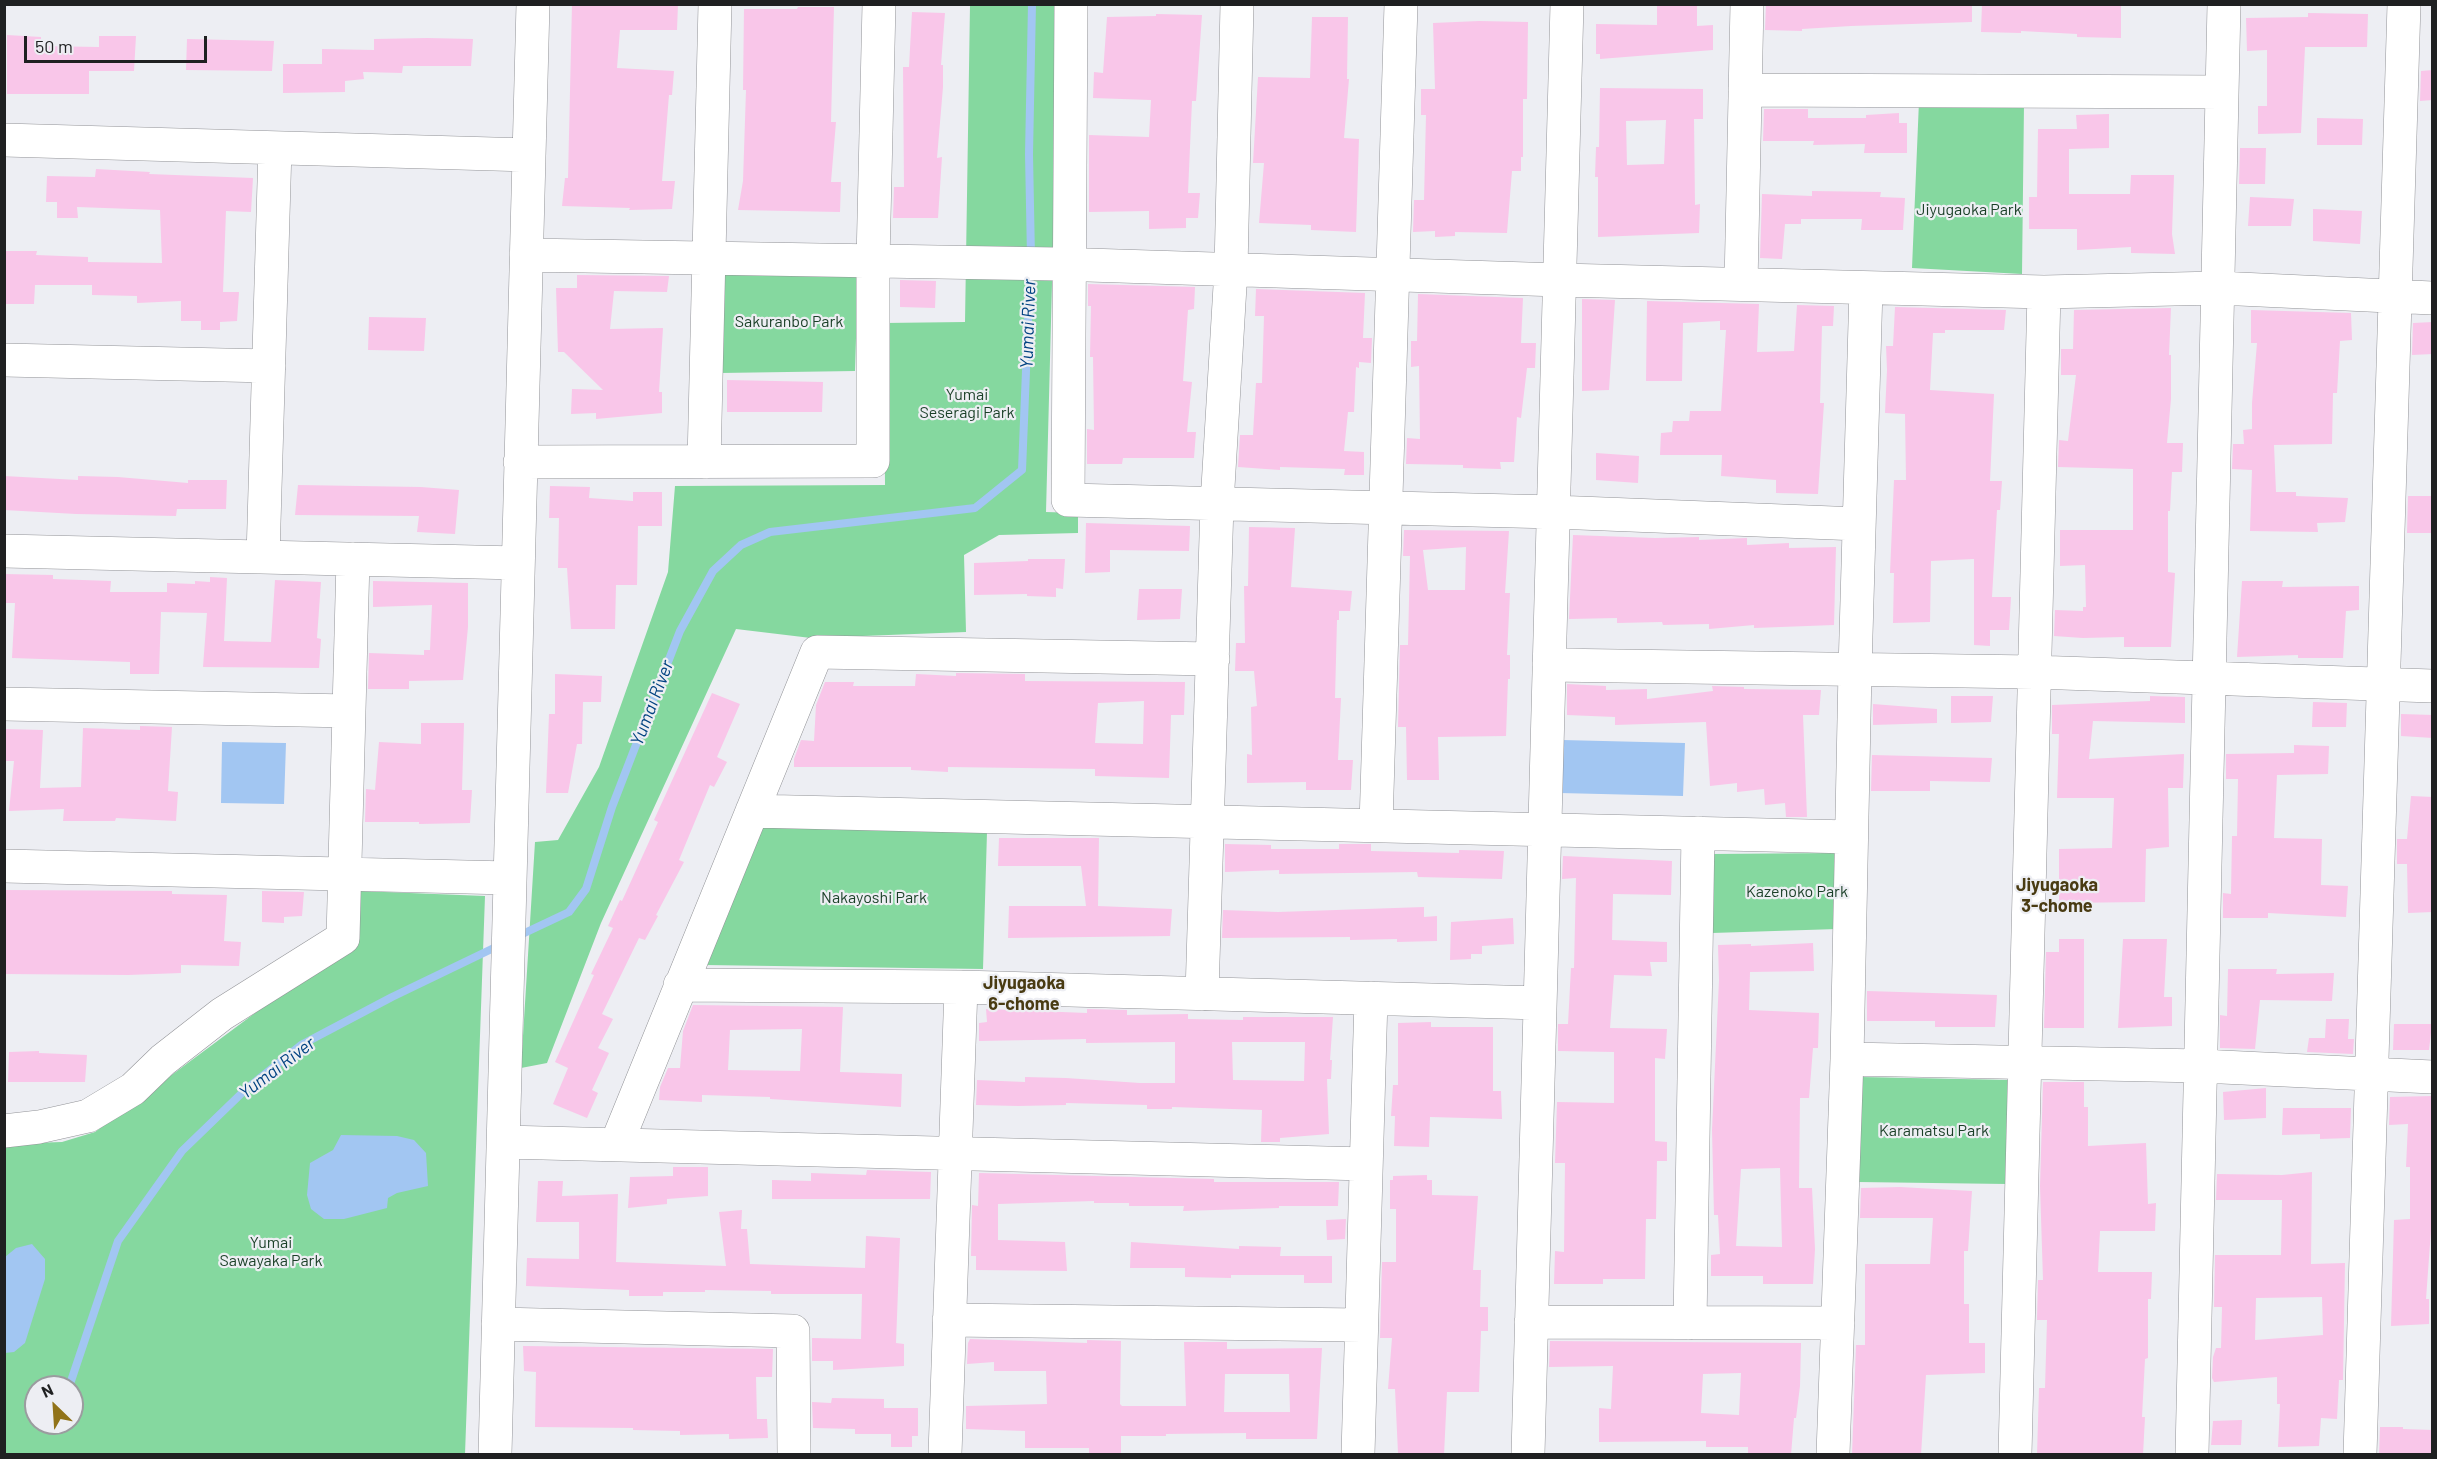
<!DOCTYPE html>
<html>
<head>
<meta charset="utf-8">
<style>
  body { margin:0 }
  #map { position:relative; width:2437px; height:1459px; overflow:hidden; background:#edeef3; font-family:Barlow,sans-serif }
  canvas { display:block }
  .frame { position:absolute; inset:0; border:6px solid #1f2021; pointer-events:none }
  .north { position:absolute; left:24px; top:1375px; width:60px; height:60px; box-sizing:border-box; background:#edeef3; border:2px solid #9b9c9f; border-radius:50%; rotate:335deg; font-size:16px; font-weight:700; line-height:24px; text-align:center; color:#1f2021 }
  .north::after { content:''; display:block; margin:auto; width:21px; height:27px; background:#917319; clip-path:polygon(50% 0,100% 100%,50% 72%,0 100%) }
  .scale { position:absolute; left:24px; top:36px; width:183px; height:27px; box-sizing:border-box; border:3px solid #1f2021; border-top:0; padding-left:8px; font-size:18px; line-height:21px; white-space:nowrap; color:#1f2021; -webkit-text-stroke:4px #edeef3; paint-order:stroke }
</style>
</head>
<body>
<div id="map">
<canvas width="2437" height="1459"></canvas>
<div class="frame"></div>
<div class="north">N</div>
<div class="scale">50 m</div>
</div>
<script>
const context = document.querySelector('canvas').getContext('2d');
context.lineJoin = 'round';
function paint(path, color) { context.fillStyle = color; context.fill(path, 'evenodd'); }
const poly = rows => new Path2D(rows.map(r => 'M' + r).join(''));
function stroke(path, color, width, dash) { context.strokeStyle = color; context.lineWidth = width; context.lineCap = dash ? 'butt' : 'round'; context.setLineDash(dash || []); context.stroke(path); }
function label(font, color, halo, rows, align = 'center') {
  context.font = font + ' Barlow,sans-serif'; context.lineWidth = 4.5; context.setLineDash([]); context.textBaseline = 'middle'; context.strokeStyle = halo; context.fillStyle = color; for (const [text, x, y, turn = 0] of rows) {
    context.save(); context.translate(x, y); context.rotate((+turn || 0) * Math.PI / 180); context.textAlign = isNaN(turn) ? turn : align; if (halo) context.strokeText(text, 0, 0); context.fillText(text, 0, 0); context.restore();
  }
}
paint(poly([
  [970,5,1056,5,1053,245,1046,512,1078,513,1078,533,999,535,964,555,966,632,811,638,736,629,601,923,547,1063,521,1068,535,842,558,840,599,767,668,572,675,486,885,485,884,323,965,322],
  [1919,101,2024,104,2022,274,1912,268],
  [723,271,858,272,855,371,720,373],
  [759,825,987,832,983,969,705,965],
  [1837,853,1837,929,1712,933,1712,854],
  [359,891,485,896,465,1454,5,1454,4,1144,62,1142,95,1132,356,938],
  [36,1387,72,1387,72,1423,36,1423],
  [1860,1077,2011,1080,2007,1184,1858,1182]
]), '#85d89f');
paint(poly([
  [1562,740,1685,743,1683,796,1560,793],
  [222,742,286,743,284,804,221,803],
  [341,1135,397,1136,414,1140,426,1153,428,1186,397,1193,388,1198,387,1208,344,1219,324,1219,311,1209,307,1195,310,1163,333,1150],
  [32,1244,45,1259,45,1279,25,1343,14,1352,5,1353,5,1257,16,1248]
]), '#a2c6f2');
stroke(poly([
  [1031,257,1029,154,1032,4],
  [516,937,569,912,586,889,612,807,680,631,713,571,741,545,770,532,975,508,1022,470,1030,272],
  [69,1387,118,1241,182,1151,245,1090,301,1045,392,997,500,945],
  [55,1429,57,1423]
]), '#a2c6f2', 8);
paint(poly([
  [572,4,678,4,677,30,620,30,617,68,674,71,672,95,669,95,662,181,675,181,672,209,629,210,630,208,562,206,565,178,568,178],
  [1657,4,1697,4,1697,26,1713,25,1713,50,1600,59,1600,54,1596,54,1596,24,1657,25],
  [1766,4,1972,4,1972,22,1851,26,1802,29,1802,31,1765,30],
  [1982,4,2121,4,2121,38,2077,37,2077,34,2021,31,2021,33,1981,32],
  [798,7,834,7,831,122,836,122,831,182,841,182,840,212,738,210,743,181,746,90,743,90,744,9,797,9],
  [912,12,945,13,941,65,943,65,943,87,937,158,942,157,938,218,893,218,894,187,904,187,903,67,909,67],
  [2308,13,2368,14,2367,47,2305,47,2301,133,2258,134,2258,106,2267,106,2267,50,2247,51,2246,18,2308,17],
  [1156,14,1202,15,1196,101,1192,101,1188,193,1200,193,1198,218,1186,218,1186,228,1149,229,1149,211,1089,212,1089,135,1149,137,1151,100,1093,98,1094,72,1103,73,1107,17,1156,16],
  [1312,17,1348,17,1347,79,1349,79,1344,138,1359,139,1356,232,1311,230,1311,225,1259,223,1264,163,1253,163,1258,77,1310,78],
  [1479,21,1528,22,1527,99,1523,99,1523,157,1521,157,1521,171,1512,171,1507,233,1455,232,1455,236,1435,237,1435,231,1413,232,1414,200,1424,200,1426,115,1421,115,1421,89,1435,89,1433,23],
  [7,35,41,37,41,46,99,47,99,36,136,36,134,71,89,71,89,94,7,94],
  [427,38,473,39,471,66,403,66,402,73,363,72,364,79,345,81,345,92,283,93,283,64,322,64,322,49,374,50,374,39],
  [187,39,274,41,272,71,186,70],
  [2433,70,2433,100,2420,101,2421,71],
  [1600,88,1703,89,1703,119,1694,119,1695,205,1700,204,1699,233,1598,237,1598,177,1595,177,1596,147,1599,147],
  [1666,120,1664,164,1627,165,1626,121],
  [1764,109,1808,109,1808,118,1866,118,1866,115,1899,113,1899,123,1907,123,1907,153,1864,153,1865,144,1813,145,1814,141,1763,141],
  [2109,114,2109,148,2069,149,2069,194,2130,194,2131,175,2174,175,2172,234,2175,254,2131,253,2131,247,2077,250,2077,229,2029,229,2029,197,2037,197,2038,129,2077,129,2076,115],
  [2317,118,2363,119,2362,145,2317,145],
  [2240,148,2266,148,2265,184,2239,184],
  [96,169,150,172,149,174,253,178,251,212,226,211,223,292,239,292,237,321,220,322,220,330,201,330,201,321,181,321,181,301,137,303,137,296,92,295,92,285,35,285,34,304,6,304,6,251,37,251,36,255,88,257,88,262,162,263,160,210,77,207,78,218,57,218,57,202,46,202,47,176,95,177],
  [1812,191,1881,192,1880,197,1905,198,1903,230,1861,230,1862,219,1801,219,1801,224,1785,224,1782,259,1760,258,1762,194,1812,196],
  [2250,197,2294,199,2291,226,2248,226],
  [2313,209,2362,211,2360,244,2313,241],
  [577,275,669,276,667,292,614,291,610,329,663,328,659,392,662,392,662,413,596,419,596,413,571,414,572,389,603,390,564,352,558,352,556,288,577,288],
  [900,280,936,281,935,308,900,307],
  [1088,284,1195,287,1194,309,1188,310,1183,381,1192,382,1187,432,1196,432,1194,458,1123,458,1122,464,1087,464,1087,429,1094,430,1093,357,1090,357,1091,306,1088,306],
  [1256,289,1365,293,1363,338,1372,338,1371,363,1359,362,1359,368,1356,367,1354,412,1348,412,1344,451,1364,452,1364,475,1344,475,1345,469,1280,467,1280,470,1238,467,1240,435,1253,435,1256,383,1262,383,1264,316,1255,316],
  [1418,294,1523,298,1521,343,1536,343,1535,368,1527,368,1521,418,1517,417,1514,462,1500,462,1501,469,1463,468,1463,465,1406,464,1407,438,1420,439,1419,366,1411,367,1411,341,1417,341],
  [1582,299,1615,300,1609,390,1582,391],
  [1647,301,1759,304,1757,352,1794,351,1797,305,1834,306,1833,326,1822,326,1820,403,1824,403,1818,494,1776,493,1776,480,1721,476,1722,455,1660,455,1661,433,1672,432,1673,421,1689,421,1690,411,1721,411,1726,330,1720,330,1720,321,1683,323,1682,381,1646,381],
  [1895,307,2006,310,2004,330,1945,330,1945,333,1933,333,1930,390,1994,394,1990,481,2002,481,2000,510,1997,510,1992,597,2011,597,2009,630,1990,630,1990,646,1974,645,1974,559,1931,561,1930,622,1893,623,1894,573,1890,573,1894,480,1906,480,1905,414,1885,413,1887,370,1886,346,1893,346],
  [2171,308,2169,355,2171,355,2171,399,2167,443,2183,443,2182,472,2172,472,2170,511,2168,511,2168,572,2175,573,2171,647,2124,647,2124,637,2083,638,2054,636,2055,610,2083,611,2083,607,2086,607,2085,565,2060,566,2060,530,2133,530,2133,469,2058,467,2059,440,2068,441,2076,375,2061,375,2061,349,2073,349,2074,310],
  [2251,310,2351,313,2352,340,2340,341,2337,393,2333,393,2332,444,2274,445,2276,492,2296,492,2296,496,2348,498,2345,522,2317,523,2318,532,2250,531,2252,470,2232,469,2233,444,2244,444,2243,430,2252,429,2252,403,2257,343,2251,343],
  [369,317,426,318,424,351,368,350],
  [2433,322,2433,354,2412,355,2413,323],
  [727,380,823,382,822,412,727,412],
  [1596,453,1639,456,1638,483,1596,480],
  [4,476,78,480,78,476,118,477,188,483,188,480,227,480,226,509,177,509,176,516,76,514,4,510],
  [298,485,421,487,459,490,455,534,417,532,419,516,295,515],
  [550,486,590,487,589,498,633,501,633,492,662,492,662,526,638,526,637,585,616,585,615,629,571,629,567,568,558,568,559,518,549,518],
  [2408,496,2433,496,2433,533,2407,533],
  [1086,523,1190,526,1189,551,1110,550,1110,572,1085,573],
  [1249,527,1295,528,1291,587,1352,591,1350,611,1339,611,1339,620,1337,620,1335,698,1341,698,1338,760,1353,760,1351,790,1306,790,1306,782,1247,783,1247,754,1252,755,1251,707,1257,706,1254,671,1235,671,1236,643,1245,643,1244,586,1248,586],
  [1404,530,1509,531,1505,593,1510,593,1507,655,1510,655,1510,679,1508,679,1506,736,1438,737,1439,780,1407,780,1406,727,1398,727,1400,645,1408,645,1410,556,1403,556],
  [1466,547,1465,590,1428,590,1423,550],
  [1573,535,1655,538,1699,537,1699,540,1747,538,1747,545,1789,543,1789,548,1836,547,1834,625,1754,628,1754,625,1709,629,1709,624,1663,625,1662,622,1617,623,1617,618,1569,619],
  [1028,559,1065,559,1063,589,1056,588,1056,597,1027,596,1027,594,974,595,974,563,1028,561],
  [4,574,53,575,53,579,111,581,110,592,167,592,167,583,195,584,195,581,210,582,210,577,227,578,224,641,271,642,275,580,321,582,317,638,321,639,319,668,203,667,207,613,161,612,159,674,130,674,130,662,12,658,15,603,4,603],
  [373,581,468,583,468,627,463,680,409,681,409,689,368,689,369,653,424,655,424,650,430,650,432,605,373,607],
  [2242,581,2283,581,2282,587,2359,586,2359,610,2346,611,2343,658,2298,658,2298,655,2237,657],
  [1139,589,1182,589,1180,619,1137,620],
  [956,673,1025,674,1025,681,1185,682,1184,715,1171,715,1169,778,1095,776,1095,769,948,767,948,772,911,770,911,767,794,767,794,759,801,740,814,741,816,705,825,682,854,682,853,686,915,686,916,674,956,676],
  [1144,701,1143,744,1095,743,1098,703],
  [555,674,602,676,601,702,583,702,582,744,577,744,568,793,546,793,549,714,555,714],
  [1567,684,1606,686,1606,690,1647,689,1647,699,1713,691,1712,686,1744,687,1744,689,1821,690,1819,715,1803,715,1807,817,1786,817,1785,803,1765,805,1764,789,1737,792,1737,783,1710,786,1706,722,1615,725,1615,717,1567,715],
  [712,693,740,704,717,757,727,762,714,787,710,785,679,860,684,862,656,915,658,916,645,940,639,938,602,1014,613,1019,598,1048,609,1053,592,1090,598,1093,587,1118,553,1104,568,1068,555,1062,594,975,591,974,613,928,608,926,620,900,622,901,658,822,654,820],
  [1951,696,1993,696,1991,722,1951,723],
  [2150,696,2185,697,2185,723,2093,721,2089,759,2184,754,2183,788,2168,788,2169,847,2146,849,2145,902,2059,903,2059,849,2112,848,2114,798,2057,798,2059,734,2052,734,2052,705,2150,701],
  [2313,702,2347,703,2346,727,2312,727],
  [1873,704,1937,709,1937,723,1873,725],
  [2401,714,2433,715,2433,738,2401,736],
  [421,723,464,723,462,790,472,790,470,823,419,824,419,822,365,822,366,789,375,790,379,742,421,744],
  [140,726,172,727,168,791,178,792,176,821,116,818,115,821,63,821,64,809,9,811,14,761,4,761,4,729,43,730,40,788,81,787,83,728,140,730],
  [2294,745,2329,746,2328,774,2277,775,2274,838,2322,839,2321,885,2348,886,2346,917,2268,913,2268,918,2223,918,2223,893,2231,894,2232,836,2237,836,2238,779,2226,779,2226,754,2294,753],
  [1872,755,1992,758,1990,782,1930,781,1930,791,1871,791],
  [2411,796,2433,797,2433,912,2408,913,2407,864,2397,864,2397,839,2407,839],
  [999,838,1099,838,1098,906,1172,909,1170,936,1008,938,1009,906,1086,906,1081,866,998,866],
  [1225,844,1271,845,1271,849,1339,849,1339,844,1371,844,1371,851,1459,853,1459,850,1504,851,1502,879,1418,877,1417,872,1279,874,1279,870,1225,872],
  [1563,856,1672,861,1671,895,1613,894,1612,940,1667,942,1667,962,1650,962,1652,976,1614,975,1610,1028,1667,1029,1665,1059,1655,1058,1655,1141,1667,1142,1667,1161,1657,1161,1656,1219,1646,1219,1645,1279,1603,1279,1603,1284,1554,1284,1555,1251,1564,1252,1565,1163,1555,1163,1557,1102,1614,1103,1614,1052,1558,1051,1558,1024,1568,1024,1571,968,1574,968,1576,878,1562,879],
  [5,890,172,891,172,894,227,895,224,941,241,942,239,966,181,965,181,973,128,975,4,974],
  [262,891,304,892,302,916,284,917,284,923,262,922],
  [1424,907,1424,917,1437,916,1437,941,1397,942,1397,939,1350,940,1350,937,1222,938,1223,910,1278,912],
  [1513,918,1514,944,1482,946,1482,954,1471,954,1471,959,1450,960,1451,922],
  [2059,939,2084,939,2084,1028,2044,1028,2046,952,2059,952],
  [2123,939,2167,939,2164,997,2172,997,2172,1026,2118,1028],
  [1813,943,1814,971,1750,972,1749,1010,1819,1013,1818,1048,1813,1048,1809,1098,1800,1098,1799,1188,1812,1188,1815,1249,1813,1284,1763,1284,1763,1276,1711,1276,1711,1255,1720,1254,1718,1215,1714,1215,1712,1130,1719,980,1718,945,1751,944,1751,946],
  [1780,1168,1782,1247,1736,1246,1741,1169],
  [2228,969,2277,969,2276,974,2334,973,2332,1001,2260,1000,2255,1049,2220,1048,2220,1015,2227,1016],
  [1867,991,1997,995,1995,1027,1935,1027,1935,1021,1867,1021],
  [693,1005,843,1007,840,1072,902,1074,901,1107,770,1099,770,1097,702,1095,702,1102,659,1100,660,1087,668,1068,680,1068,683,1031],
  [802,1029,800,1071,728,1070,730,1030],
  [986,1009,1087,1013,1087,1009,1127,1010,1127,1015,1188,1014,1188,1019,1243,1020,1243,1017,1333,1017,1330,1060,1332,1060,1331,1079,1327,1079,1329,1134,1280,1138,1280,1142,1261,1142,1262,1110,1172,1107,1172,1109,1147,1109,1147,1105,1066,1103,1066,1105,1018,1106,976,1105,977,1080,1025,1082,1025,1077,1066,1078,1140,1083,1175,1083,1175,1042,1086,1043,1086,1039,979,1041,979,1023,987,1022],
  [1232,1042,1305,1042,1304,1081,1233,1080],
  [2326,1019,2349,1019,2348,1039,2354,1039,2353,1054,2307,1052,2309,1038,2325,1038],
  [1431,1022,1431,1027,1493,1027,1493,1091,1501,1091,1502,1119,1430,1117,1429,1147,1394,1146,1395,1116,1391,1116,1393,1085,1398,1085,1398,1023],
  [2394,1024,2432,1024,2429,1050,2393,1050],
  [39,1051,39,1053,87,1055,85,1082,8,1082,9,1052],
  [2043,1082,2084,1082,2084,1107,2088,1107,2088,1146,2146,1143,2148,1204,2156,1203,2155,1231,2100,1231,2098,1272,2152,1272,2151,1299,2148,1299,2148,1358,2145,1359,2142,1417,2145,1417,2143,1455,2037,1455,2039,1388,2045,1388,2047,1320,2037,1320,2038,1280,2043,1280,2040,1186],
  [2266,1088,2266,1118,2224,1120,2223,1092],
  [2433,1096,2433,1203,2426,1299,2429,1299,2429,1324,2391,1326,2394,1220,2410,1219,2410,1167,2406,1167,2408,1124,2389,1125,2390,1097],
  [2283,1108,2351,1108,2350,1138,2320,1139,2320,1134,2282,1135],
  [673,1167,708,1167,708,1196,667,1199,667,1204,628,1208,630,1177,673,1176],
  [867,1170,931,1172,930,1199,772,1199,772,1180,811,1181,811,1173,866,1175],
  [2312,1172,2311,1264,2345,1263,2343,1380,2339,1380,2337,1419,2321,1418,2319,1446,2278,1447,2280,1404,2277,1404,2277,1377,2214,1382,2212,1378,2213,1357,2216,1348,2221,1348,2222,1307,2214,1307,2215,1255,2281,1255,2282,1200,2216,1200,2217,1174,2282,1175],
  [2322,1297,2323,1335,2255,1340,2256,1298],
  [979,1173,1214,1179,1214,1182,1339,1182,1338,1206,1279,1206,1279,1208,1183,1211,1184,1206,1129,1206,1129,1203,1094,1203,1094,1201,998,1204,998,1240,1065,1242,1067,1271,976,1270,976,1256,971,1256,972,1205,978,1206],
  [1427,1175,1427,1180,1432,1180,1432,1195,1478,1196,1473,1270,1481,1270,1480,1307,1488,1307,1488,1331,1481,1331,1479,1392,1447,1392,1444,1455,1398,1453,1395,1389,1388,1389,1392,1338,1380,1338,1382,1262,1396,1262,1396,1209,1390,1209,1390,1180,1393,1180,1393,1176],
  [538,1181,563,1181,562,1196,618,1194,616,1262,726,1266,719,1212,742,1210,741,1229,747,1229,750,1264,865,1268,866,1236,900,1238,896,1343,904,1344,904,1366,833,1370,833,1361,812,1361,812,1338,861,1339,862,1294,771,1294,771,1291,705,1290,705,1292,663,1292,663,1296,629,1296,629,1290,526,1286,527,1258,579,1259,579,1222,536,1222],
  [1900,1187,1972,1191,1968,1251,1964,1251,1964,1304,1969,1304,1969,1343,1985,1343,1985,1373,1926,1375,1921,1455,1852,1455,1856,1345,1865,1345,1865,1264,1930,1264,1933,1218,1860,1218,1861,1188],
  [1346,1219,1345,1239,1327,1240,1326,1220],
  [1131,1242,1239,1249,1239,1246,1281,1247,1280,1256,1332,1256,1332,1283,1304,1283,1304,1275,1231,1275,1231,1278,1185,1277,1185,1268,1130,1268],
  [970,1339,1087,1343,1087,1340,1121,1341,1120,1404,1122,1406,1186,1406,1184,1342,1227,1342,1227,1349,1322,1348,1317,1439,1246,1439,1246,1433,1166,1434,1166,1436,1121,1436,1121,1455,1089,1455,1089,1448,1025,1448,1025,1431,966,1429,966,1406,1047,1404,1046,1371,994,1371,994,1362,967,1364,968,1343],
  [1225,1374,1289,1374,1290,1412,1224,1412],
  [1550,1341,1801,1343,1800,1386,1796,1418,1794,1418,1791,1455,1748,1455,1748,1447,1706,1447,1706,1441,1599,1442,1599,1408,1611,1409,1613,1366,1549,1367],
  [1741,1373,1739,1415,1701,1413,1703,1374],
  [523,1346,773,1349,772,1377,756,1377,757,1419,767,1419,768,1438,729,1439,729,1434,680,1435,680,1431,633,1430,633,1428,535,1427,536,1372,524,1371],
  [832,1398,884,1399,884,1408,918,1408,918,1436,912,1436,912,1447,891,1447,891,1434,855,1434,855,1429,813,1428,812,1402,831,1403],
  [2242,1420,2241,1445,2211,1445,2213,1421],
  [2380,1427,2403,1427,2403,1429,2433,1430,2433,1455,2379,1455]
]), '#f9c6e9');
const minor = poly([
  [1071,4,1068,500,1554,512,1859,524],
  [1745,90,2222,92],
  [4,140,529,155],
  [526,255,1056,264,1560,280,2044,292,2218,288,2432,298],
  [1741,284,1747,4],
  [4,360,269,366],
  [520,462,873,461,873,261,879,4],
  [704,462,715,4],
  [4,551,518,563],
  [263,557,275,148],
  [1549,665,2034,672,2432,686],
  [4,704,349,711],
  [752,811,1851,837],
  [1376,825,1401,4],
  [4,866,509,878],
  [680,985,961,987,1540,1003],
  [1202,994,1217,504,1231,269,1237,4],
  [1847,1059,2201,1066,2432,1077],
  [4,1131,39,1127,88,1116,133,1089,163,1060,222,1014,343,938,353,559],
  [504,1142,1366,1164],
  [616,1145,817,652,1213,659],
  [949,1320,1361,1325],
  [1531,1322,1838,1323],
  [1690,1323,1698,833],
  [498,1324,793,1331,794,1454],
  [495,1454,533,4],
  [945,1454,961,987],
  [1358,1454,1371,998],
  [1528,1454,1567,4],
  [1833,1454,1847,1059,1855,670,1866,288],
  [2015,1454,2044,292],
  [2192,1454,2224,4],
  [2360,1454,2404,4]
]);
stroke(minor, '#939498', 34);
stroke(minor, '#fff', 33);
label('16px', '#1a3f27', '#edeef3', [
  ["Jiyugaoka Park",1969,210],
  ["Sakuranbo Park",789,322],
  ["Yumai",967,395],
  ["Seseragi Park",967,413],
  ["Kazenoko Park",1797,892],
  ["Nakayoshi Park",874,898],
  ["Karamatsu Park",1934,1131],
  ["Yumai",271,1243],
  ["Sawayaka Park",271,1261]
]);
label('italic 18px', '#004281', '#edeef3', [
  ["Yumai River",1028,324,-88],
  ["Yumai River",652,703,-69],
  ["Yumai River",277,1068,-37]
]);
label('bold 18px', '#493b12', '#edeef3', [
  ["Jiyugaoka",2057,885],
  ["3-chome",2057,906],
  ["Jiyugaoka",1024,983],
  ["6-chome",1024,1004]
]);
</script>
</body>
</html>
